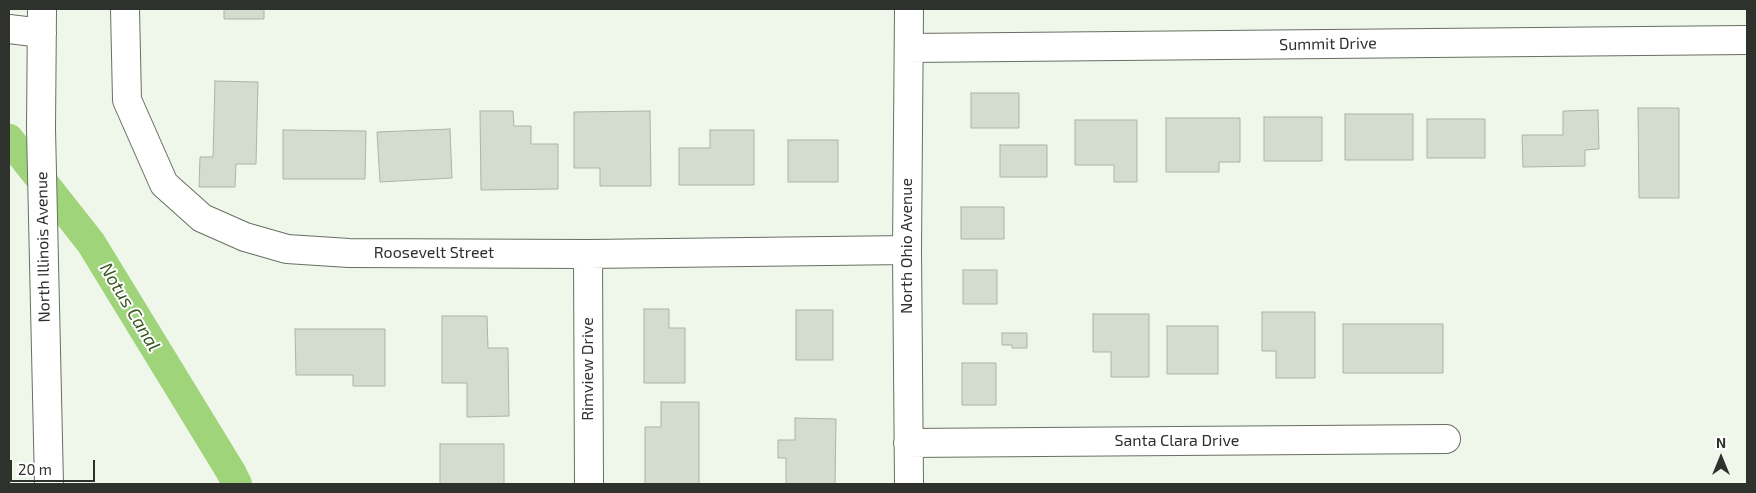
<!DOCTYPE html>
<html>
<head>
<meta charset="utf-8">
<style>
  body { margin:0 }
  #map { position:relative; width:1756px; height:493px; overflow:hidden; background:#eff7ea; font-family:"Exo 2",sans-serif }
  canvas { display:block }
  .frame { position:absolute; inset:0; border:10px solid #2e312c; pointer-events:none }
  .north { position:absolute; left:1696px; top:433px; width:50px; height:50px; -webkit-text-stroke:4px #fff; paint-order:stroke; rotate:0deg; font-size:14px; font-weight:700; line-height:20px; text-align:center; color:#2e312c }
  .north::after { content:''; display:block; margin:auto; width:18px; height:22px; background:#2e312c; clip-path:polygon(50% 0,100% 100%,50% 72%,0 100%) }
  .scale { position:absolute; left:10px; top:460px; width:85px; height:22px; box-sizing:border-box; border:2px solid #2e312c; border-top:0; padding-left:6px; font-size:15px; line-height:18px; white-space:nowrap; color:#2e312c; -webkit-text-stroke:4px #fff; paint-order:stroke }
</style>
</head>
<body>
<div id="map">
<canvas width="1756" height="493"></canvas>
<div class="frame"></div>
<div class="north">N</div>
<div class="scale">20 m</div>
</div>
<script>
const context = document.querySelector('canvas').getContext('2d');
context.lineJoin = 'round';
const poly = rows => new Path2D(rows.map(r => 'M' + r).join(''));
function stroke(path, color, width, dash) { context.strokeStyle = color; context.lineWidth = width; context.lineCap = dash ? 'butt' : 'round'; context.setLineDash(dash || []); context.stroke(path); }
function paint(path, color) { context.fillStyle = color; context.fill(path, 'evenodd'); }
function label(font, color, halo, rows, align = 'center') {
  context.font = font + ' "Exo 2",sans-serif'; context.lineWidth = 4; context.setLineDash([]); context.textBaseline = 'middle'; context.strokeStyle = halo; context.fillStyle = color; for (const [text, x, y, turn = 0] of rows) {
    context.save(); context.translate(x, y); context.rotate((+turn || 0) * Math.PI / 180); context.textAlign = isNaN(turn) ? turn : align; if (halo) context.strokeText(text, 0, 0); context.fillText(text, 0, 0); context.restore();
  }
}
stroke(poly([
  [9,139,91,243,231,472,237,484]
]), '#a0d47b', 30);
const building = poly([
  [224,9,264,9,264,19,224,19,224,9],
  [215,81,258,82,256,164,236,164,235,187,199,187,200,157,213,157,215,81],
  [971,93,1019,93,1019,128,971,128,971,93],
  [1638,108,1679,108,1679,198,1639,198,1638,108],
  [1598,110,1599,149,1585,150,1585,166,1523,167,1522,135,1563,135,1563,111,1598,110],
  [480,111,513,111,514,126,531,126,531,144,558,144,558,189,481,190,480,111],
  [650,111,651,186,600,186,600,168,574,168,574,112,650,111],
  [1345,114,1413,114,1413,160,1345,160,1345,114],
  [1264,117,1322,117,1322,161,1264,161,1264,117],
  [1166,118,1240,118,1240,162,1219,162,1219,172,1166,172,1166,118],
  [1427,119,1485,119,1485,158,1427,158,1427,119],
  [1075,120,1137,120,1137,182,1114,182,1114,165,1075,165,1075,120],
  [450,129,452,178,380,182,377,132,450,129],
  [283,130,366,131,365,179,283,179,283,130],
  [710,130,754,130,754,185,679,185,679,148,710,148,710,130],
  [788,140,838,140,838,182,788,182,788,140],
  [1000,145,1047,145,1047,177,1000,177,1000,145],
  [961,207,1004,207,1004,239,961,239,961,207],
  [963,270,997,270,997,304,963,304,963,270],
  [644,309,669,309,669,328,685,328,685,383,644,383,644,309],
  [796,310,833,310,833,360,796,360,796,310],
  [1262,312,1315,312,1315,378,1276,378,1276,351,1262,351,1262,312],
  [1093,314,1149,314,1149,377,1111,377,1111,352,1093,352,1093,314],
  [442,316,487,316,488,348,508,348,509,416,467,417,467,383,442,383,442,316],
  [1343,324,1443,324,1443,373,1343,373,1343,324],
  [1167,326,1218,326,1218,374,1167,374,1167,326],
  [295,329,385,329,385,386,353,386,353,375,296,375,295,329],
  [1002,333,1027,333,1027,348,1012,348,1012,345,1002,345,1002,333],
  [962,363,996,363,996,405,962,405,962,363],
  [661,402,699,402,699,484,645,484,645,427,661,427,661,402],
  [795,418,836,419,835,484,786,484,786,458,778,458,778,440,795,440,795,418],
  [440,444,504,444,504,484,440,484,440,444]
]);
paint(building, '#d4dccf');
stroke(building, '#acb3a7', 1);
const minor = poly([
  [42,9,41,129,49,484],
  [125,9,127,100,164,184,202,218,245,237,287,249,349,253,588,254,907,250],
  [9,29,42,33],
  [909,48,1747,40],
  [588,254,589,484],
  [908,443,1446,439],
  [909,484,907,250,909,9]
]);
stroke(minor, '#686f63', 30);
stroke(minor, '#fff', 28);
label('16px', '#2e312c', '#fff', [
  ["Summit Drive",1328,44,-1],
  ["North Ohio Avenue",907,246,-90],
  ["North Illinois Avenue",43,247,-91],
  ["Roosevelt Street",434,253],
  ["Rimview Drive",588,369,-90],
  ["Santa Clara Drive",1177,441]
]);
label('italic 18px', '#37581c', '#fff', [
  ["Notus Canal",130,307,59]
]);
</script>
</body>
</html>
